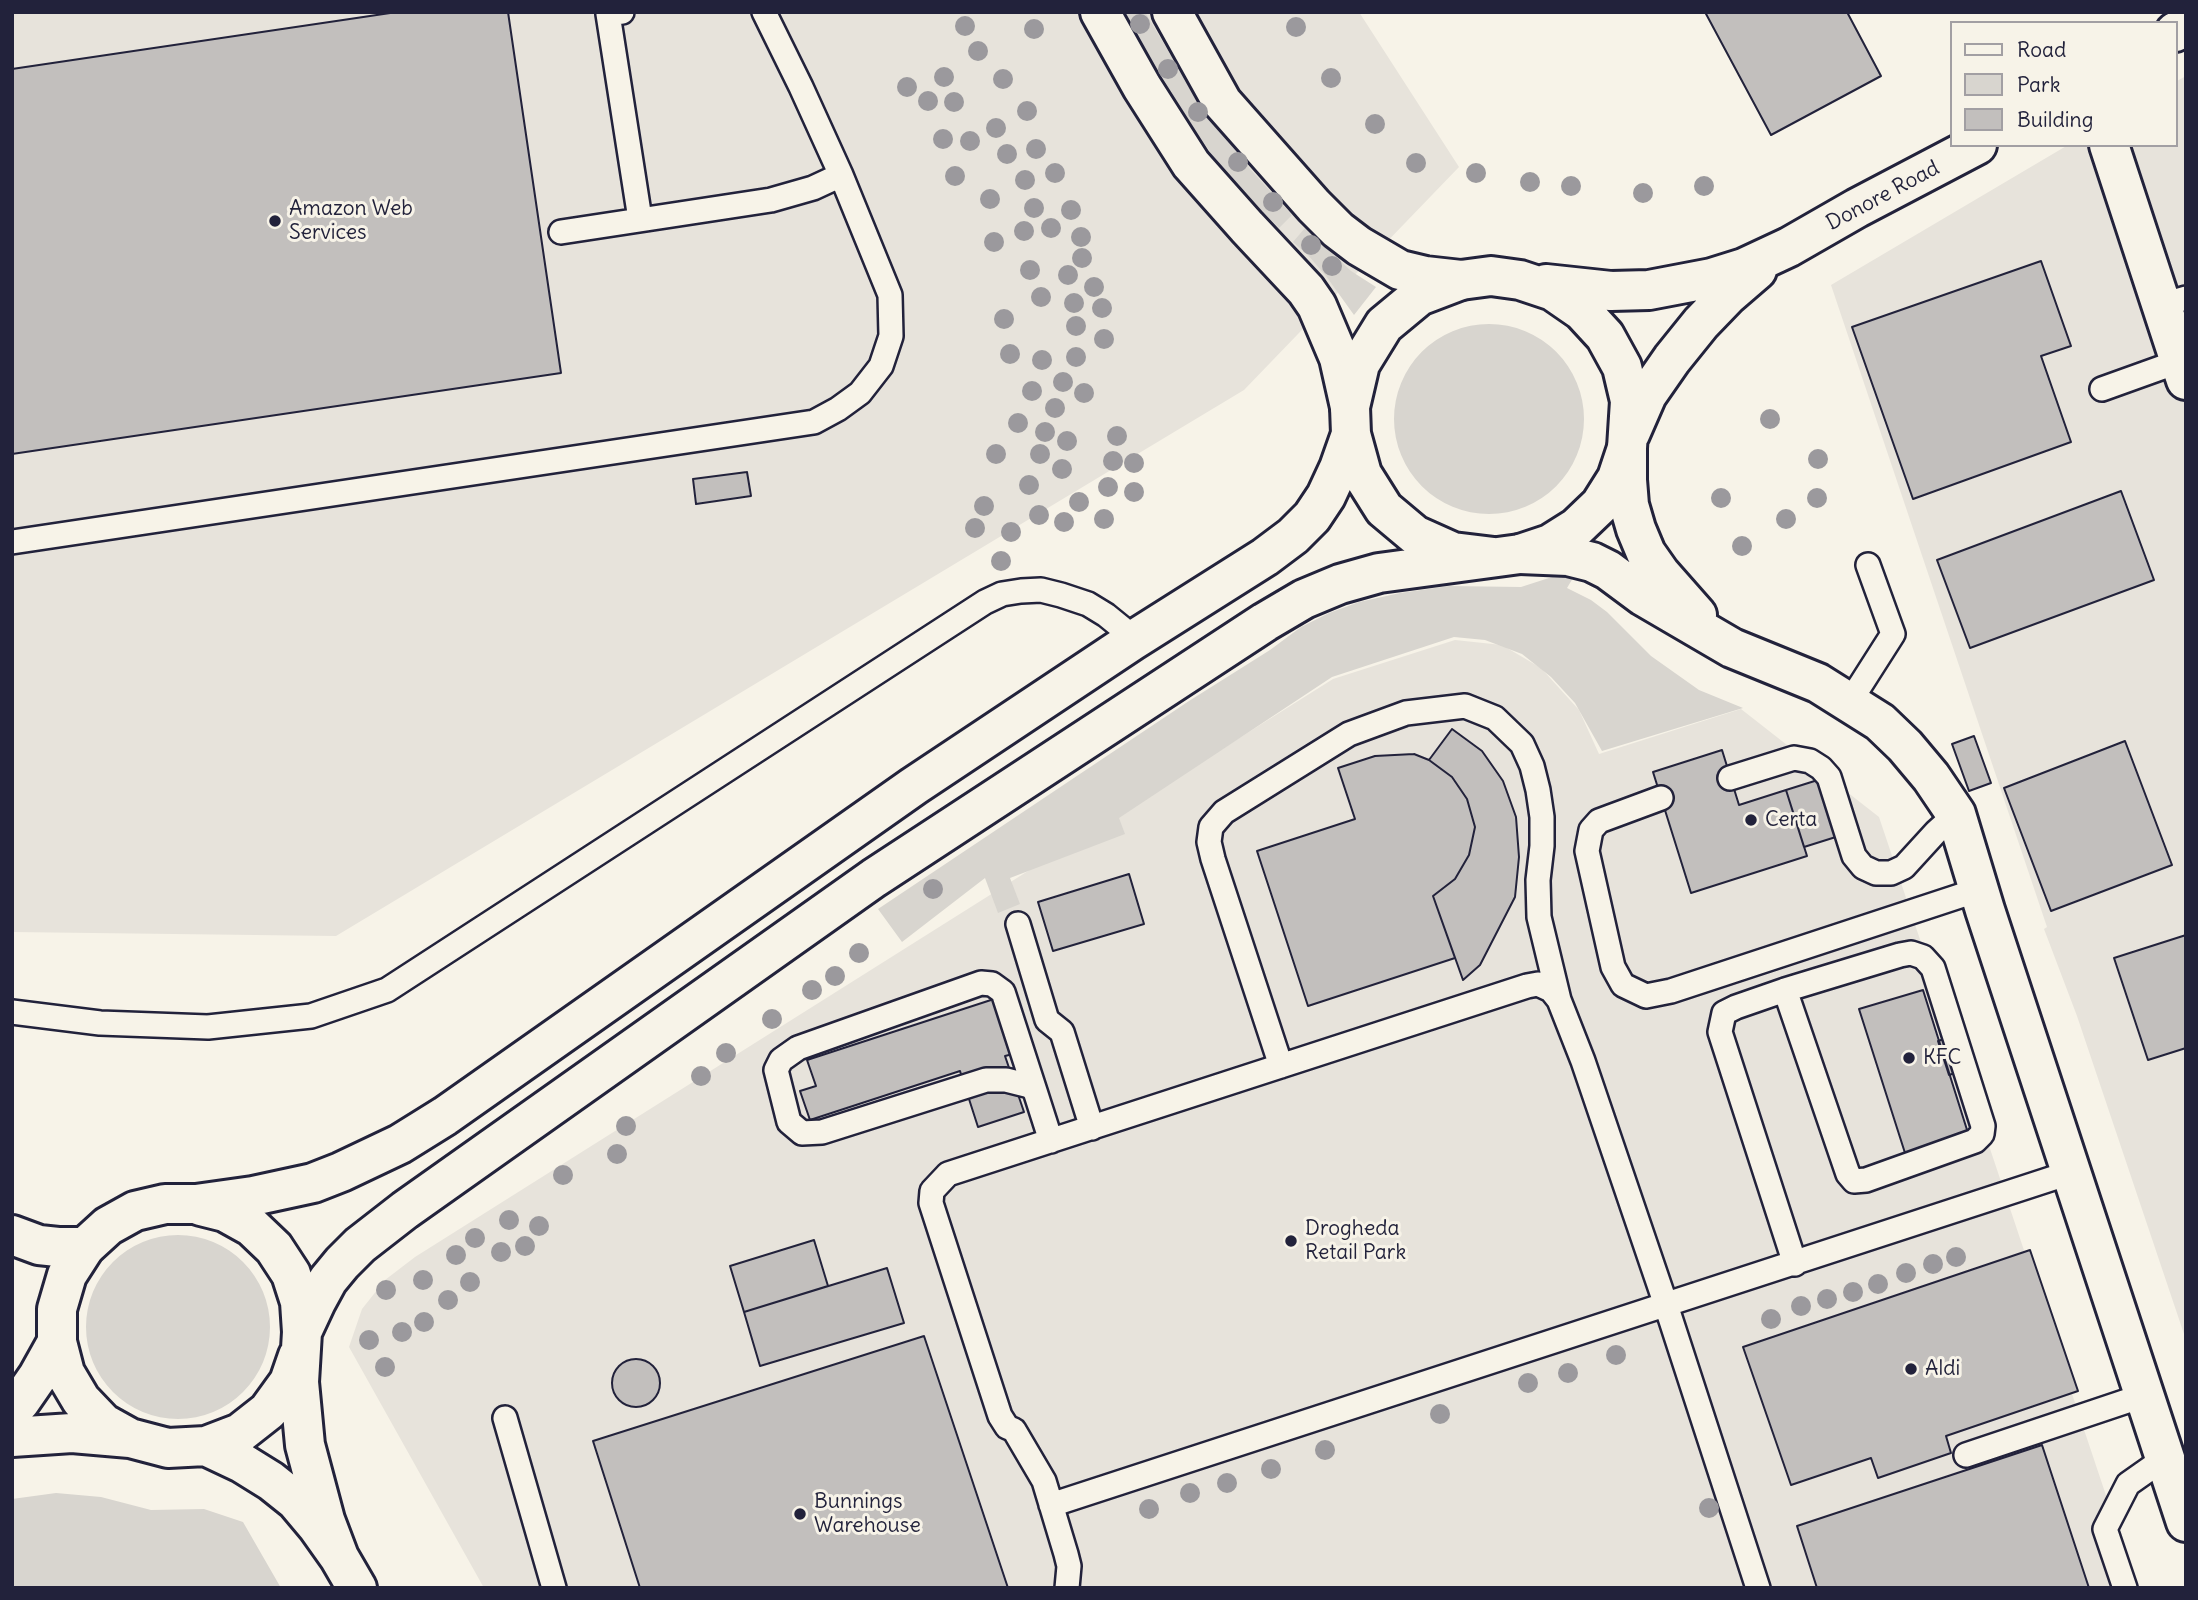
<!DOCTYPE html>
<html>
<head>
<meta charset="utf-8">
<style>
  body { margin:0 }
  #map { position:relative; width:2198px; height:1600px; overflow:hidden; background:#f7f3e8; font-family:Delius,sans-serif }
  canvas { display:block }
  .frame { position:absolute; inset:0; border:14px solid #22223b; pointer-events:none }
  .legend { position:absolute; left:1950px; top:21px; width:228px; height:126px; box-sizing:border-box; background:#f7f3e8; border:2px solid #a29fa3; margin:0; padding:9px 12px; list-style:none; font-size:21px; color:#22223b }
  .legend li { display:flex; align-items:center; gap:14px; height:35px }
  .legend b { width:35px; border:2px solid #a29fa3 }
</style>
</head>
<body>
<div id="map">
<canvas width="2198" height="1600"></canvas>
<div class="frame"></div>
<ul class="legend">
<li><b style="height:9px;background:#f7f3e8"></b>Road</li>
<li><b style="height:19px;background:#d8d5cf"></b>Park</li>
<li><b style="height:19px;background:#c2bfbd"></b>Building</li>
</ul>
</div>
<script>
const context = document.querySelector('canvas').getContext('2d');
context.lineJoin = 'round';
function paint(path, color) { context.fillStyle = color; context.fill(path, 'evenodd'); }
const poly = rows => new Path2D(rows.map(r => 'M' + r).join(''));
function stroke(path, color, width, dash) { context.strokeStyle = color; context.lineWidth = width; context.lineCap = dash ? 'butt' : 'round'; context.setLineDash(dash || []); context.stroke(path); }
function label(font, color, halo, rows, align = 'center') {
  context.font = font + ' Delius,sans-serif'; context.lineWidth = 6; context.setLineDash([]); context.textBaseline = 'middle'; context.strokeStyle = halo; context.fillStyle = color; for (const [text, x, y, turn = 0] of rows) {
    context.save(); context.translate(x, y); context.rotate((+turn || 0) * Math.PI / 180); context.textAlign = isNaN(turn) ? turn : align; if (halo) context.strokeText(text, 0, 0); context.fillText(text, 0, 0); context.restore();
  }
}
paint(poly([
  [12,12,1359,12,1459,167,1244,390,336,936,12,932],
  [2186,76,2186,1340,2077,1016,2044,929,2047,927,1831,285,2068,145,2175,145,2175,82],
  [1455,640,1502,645,1541,668,1579,710,1599,754,1741,709,1879,817,2137,1588,484,1588,349,1347,362,1309,385,1280,415,1257,1333,679]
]), '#e7e3db');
paint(poly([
  [1124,12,1145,12,1192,91,1250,169,1292,215,1279,228,1245,194,1216,160,1164,86],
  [1305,228,1351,271,1376,287,1354,315,1326,276,1308,255,1293,242],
  '1394 419a95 95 0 1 1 190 0a95 95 0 1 1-190 0Z',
  [1552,577,1573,578,1567,588,1591,600,1607,612,1651,656,1699,690,1743,708,1602,751,1575,703,1551,677,1522,654,1485,640,1454,637,1332,677,1119,818,1125,834,1010,878,1020,904,998,913,985,878,902,942,878,909,1189,701,1270,650,1301,627,1329,613,1359,602,1400,593,1449,586,1521,587],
  '86 1327a92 92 0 1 1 184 0a92 92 0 1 1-184 0Z',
  [56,1493,101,1497,151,1510,204,1509,243,1522,281,1588,12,1588,12,1499]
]), '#d8d5cf');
const building = poly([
  [397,12,508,12,561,373,12,454,12,69,397,12],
  [1705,12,1847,12,1881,76,1771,135,1705,12],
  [2041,261,2071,346,2041,356,2071,442,1913,499,1852,327,2041,261],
  [747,472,751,496,696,504,693,479,747,472],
  [2121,491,2154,580,1970,648,1937,560,2121,491],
  [1452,729,1482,751,1503,781,1516,817,1519,857,1515,897,1480,965,1463,980,1433,896,1455,879,1469,855,1475,827,1467,799,1452,777,1429,760,1452,729],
  [1974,736,1991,783,1969,791,1952,744,1974,736],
  [2125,741,2172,865,2051,911,2004,788,2125,741],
  [1722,750,1739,805,1786,790,1807,856,1691,893,1653,772,1722,750],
  [1414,754,1429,760,1452,777,1467,799,1475,827,1469,855,1455,879,1433,896,1455,958,1308,1006,1257,851,1355,819,1338,768,1375,756,1414,754],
  [1821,779,1839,836,1804,847,1786,790,1821,779],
  [1129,874,1144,924,1053,951,1038,902,1129,874],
  [2186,935,2186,1048,2148,1060,2114,958,2186,935],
  [1923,990,1968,1133,1905,1153,1859,1009,1923,990],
  [994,999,1013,1054,1005,1056,1024,1112,978,1127,960,1071,810,1120,800,1091,816,1086,807,1060,994,999],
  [1966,1032,1977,1066,1949,1075,1938,1041,1966,1032],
  [814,1240,828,1286,744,1312,730,1266,814,1240],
  [2030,1250,2078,1391,1946,1436,1951,1453,1878,1478,1871,1458,1791,1485,1743,1347,2030,1250],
  [887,1268,904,1323,760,1366,744,1312,887,1268],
  [924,1336,1008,1588,640,1588,593,1441,924,1336],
  '612 1383a24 24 0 1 1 48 0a24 24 0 1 1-48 0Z',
  [2042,1445,2089,1588,1817,1588,1797,1526,2042,1445]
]);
paint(building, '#c2bfbd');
stroke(building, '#22223b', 2);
const service = poly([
  [622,12,608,14,640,219],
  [561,232,771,200,813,188,841,175],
  [2162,305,2186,298],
  [2102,389,2180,361],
  [12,542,814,422,838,409,860,393,881,366,891,336,890,295,841,175,801,87,764,12],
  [1849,703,1893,634,1868,565],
  [1730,778,1794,758,1810,761,1821,768,1829,777,1854,856,1863,867,1876,873,1891,873,1904,867,1936,832,1956,814],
  [1661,798,1599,821,1591,830,1587,851,1613,967,1623,985,1646,996,1671,991,1978,890],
  [1018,924,1047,1020,1062,1032,1092,1128],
  [1785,990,1848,1174,1854,1181,1866,1180,1975,1141,1982,1134,1983,1126,1933,968,1923,957,1911,953,1900,955,1785,990,1736,1007,1724,1013,1720,1032,1795,1264],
  [12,1012,100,1023,208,1027,311,1016,387,990,985,602,1002,594,1021,591,1041,590,1061,595,1088,604,1106,615,1122,628,1132,641],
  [1281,1066,1213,859,1209,842,1211,827,1224,812,1349,734,1406,713,1465,706,1495,718,1522,744,1532,766,1538,790,1542,817,1542,846,1538,880,1539,917,1559,1000],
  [1035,1091,1003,992,992,984,981,983,798,1048,781,1060,776,1070,789,1122,802,1133,822,1132,986,1080,1006,1080,1030,1086,1035,1091,1051,1141],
  [505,1418,554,1588],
  [1966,1455,2145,1395],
  [1051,1505,2072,1172],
  [1067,1588,1069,1566,1066,1554,1044,1481,1014,1430,1007,1427,1000,1416,931,1203,932,1191,948,1174,1527,986,1538,984,1551,990,1559,1000,1583,1061,1666,1305,1758,1588],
  [2125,1588,2105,1529,2128,1484,2165,1458]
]);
const minor = poly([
  [1100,12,1142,87,1191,164,1247,227,1306,290,1317,306,1339,358,1350,407],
  [1172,12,1222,102,1314,206,1338,230,1359,246,1400,270,1425,276,1461,280],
  [2109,145,2186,380],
  [1627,448,1627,480,1629,505,1636,529,1646,553,1660,573,1697,615],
  [1520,554,1568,556,1592,562,1608,570,1643,596,1732,648,1818,683,1880,722,1905,746,1931,777,1956,814,1985,910,2186,1522]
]);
const tertiary = poly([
  [2175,32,2186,26],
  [1546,284,1611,291,1649,290,1712,278,1744,268,1789,247,1857,208,1977,145],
  [1630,434,1647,395,1672,359,1701,323,1728,295,1757,270],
  [201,1206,225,1212,252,1227,274,1248,291,1274,300,1302,302,1332,299,1382,305,1445,325,1520,339,1557],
  [302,1332,316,1302,328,1280,342,1263,360,1245,405,1210,874,878,1265,622,1304,599,1340,584,1379,573,1520,554,1550,544,1577,527,1600,505,1617,478,1627,448,1630,401,1622,367,1605,336,1582,311,1553,291,1520,280,1491,276,1461,280,1419,296,1384,325,1360,364,1350,407,1351,434,1362,474,1384,509,1415,535,1453,552,1494,557],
  [12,1409,20,1402,38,1376,57,1342],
  [12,1437,72,1433,130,1438,168,1448,206,1446,240,1433,268,1411,289,1382,298,1356],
  [130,1438,103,1423,81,1400,65,1373,57,1342,57,1309,67,1275,85,1247,108,1226,135,1211,165,1204,196,1204,253,1196,313,1183,341,1172,400,1144,445,1116,914,786,1132,641,1265,557,1293,536,1312,517,1326,496,1339,468,1351,434],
  [206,1446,242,1463,271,1481,296,1501,317,1526,339,1557,357,1588]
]);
const motorway = poly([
  [12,1235,39,1245,58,1247,85,1247]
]);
stroke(service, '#22223b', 28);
stroke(minor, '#22223b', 44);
stroke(tertiary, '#22223b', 44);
stroke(motorway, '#22223b', 44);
stroke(service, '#f7f3e8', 23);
stroke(minor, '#f7f3e8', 38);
stroke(tertiary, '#f7f3e8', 38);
stroke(motorway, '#f7f3e8', 38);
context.fillStyle = '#9b999d';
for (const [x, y] of [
  [1140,24],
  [965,26],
  [1296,27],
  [1034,29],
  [978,51],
  [1168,69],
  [944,77],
  [1331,78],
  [1003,79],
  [907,87],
  [928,101],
  [954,102],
  [1027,111],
  [1198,112],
  [1375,124],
  [996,128],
  [943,139],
  [970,141],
  [1036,149],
  [1007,154],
  [1238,162],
  [1416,163],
  [1055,173],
  [1476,173],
  [955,176],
  [1025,180],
  [1530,182],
  [1571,186],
  [1704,186],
  [1643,193],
  [990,199],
  [1273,202],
  [1034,208],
  [1071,210],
  [1051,228],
  [1024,231],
  [1081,237],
  [994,242],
  [1311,245],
  [1082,258],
  [1332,266],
  [1030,270],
  [1068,275],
  [1094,287],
  [1041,297],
  [1074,303],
  [1102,308],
  [1004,319],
  [1076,326],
  [1104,339],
  [1010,354],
  [1076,357],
  [1042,360],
  [1063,382],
  [1032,391],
  [1084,393],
  [1055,408],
  [1770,419],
  [1018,423],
  [1045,432],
  [1117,436],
  [1067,441],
  [996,454],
  [1040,454],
  [1818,459],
  [1113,461],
  [1134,463],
  [1062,469],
  [1029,485],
  [1108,487],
  [1134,492],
  [1721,498],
  [1817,498],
  [1079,502],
  [984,506],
  [1039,515],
  [1104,519],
  [1786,519],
  [1064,522],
  [975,528],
  [1011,532],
  [1742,546],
  [1001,561],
  [933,889],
  [859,953],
  [835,976],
  [812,990],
  [772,1019],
  [726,1053],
  [701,1076],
  [626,1126],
  [617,1154],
  [563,1175],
  [509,1220],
  [539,1226],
  [475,1238],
  [525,1246],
  [501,1252],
  [456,1255],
  [1956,1257],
  [1933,1264],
  [1906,1273],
  [423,1280],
  [470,1282],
  [1878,1284],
  [386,1290],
  [1853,1292],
  [1827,1299],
  [448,1300],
  [1801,1306],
  [1771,1319],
  [424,1322],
  [402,1332],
  [369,1340],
  [1616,1355],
  [385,1367],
  [1568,1373],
  [1528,1383],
  [1440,1414],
  [1325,1450],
  [1271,1469],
  [1227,1483],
  [1190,1493],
  [1709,1508],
  [1149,1509]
]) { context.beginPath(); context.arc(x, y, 10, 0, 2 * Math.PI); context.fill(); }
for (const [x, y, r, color] of [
  [275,221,7,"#22223b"],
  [1751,820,7,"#22223b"],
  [1909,1058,7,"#22223b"],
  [1291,1241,7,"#22223b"],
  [1911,1369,7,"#22223b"],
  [800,1514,7,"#22223b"]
]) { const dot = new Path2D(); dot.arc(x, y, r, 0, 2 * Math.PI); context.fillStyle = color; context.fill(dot); stroke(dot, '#f7f3e8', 2.5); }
label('21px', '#22223b', '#f7f3e8', [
  ["Donore Road",1883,196,-28]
]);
label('21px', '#22223b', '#f7f3e8', [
  ["Amazon Web",289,209],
  ["Services",289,233],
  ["Certa",1765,820],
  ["KFC",1923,1058],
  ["Drogheda",1305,1229],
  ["Retail Park",1305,1253],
  ["Aldi",1925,1369],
  ["Bunnings",814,1502],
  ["Warehouse",814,1526]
], 'left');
</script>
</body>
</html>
